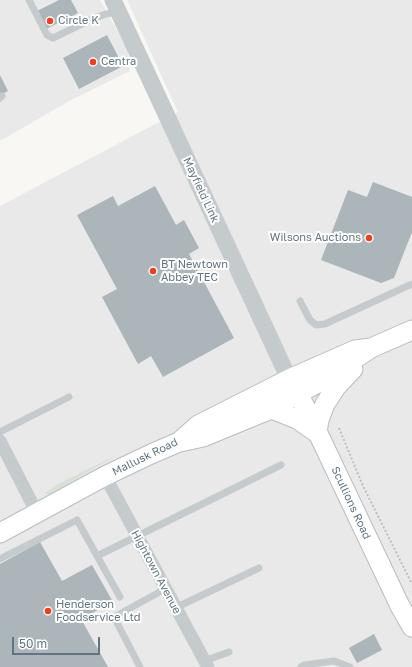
<!DOCTYPE html>
<html>
<head>
<meta charset="utf-8">
<style>
  body { margin:0 }
  #map { position:relative; width:412px; height:667px; overflow:hidden; background:#f8f7f4; font-family:"Golos Text",sans-serif }
  canvas { display:block }
  .scale { position:absolute; left:12px; top:637px; width:88px; height:18px; box-sizing:border-box; border:2px solid #607581; border-top:0; padding-left:5px; font-size:12px; line-height:14px; white-space:nowrap; color:#607581; -webkit-text-stroke:3px #fff; paint-order:stroke }
</style>
</head>
<body>
<div id="map">
<canvas width="412" height="667"></canvas>
<div class="scale">50 m</div>
</div>
<script>
const context = document.querySelector('canvas').getContext('2d');
context.lineJoin = 'round';
function paint(path, color) { context.fillStyle = color; context.fill(path, 'evenodd'); }
const poly = rows => new Path2D(rows.map(r => 'M' + r).join(''));
function stroke(path, color, width, dash) { context.strokeStyle = color; context.lineWidth = width; context.lineCap = dash ? 'butt' : 'round'; context.setLineDash(dash || []); context.stroke(path); }
function label(font, color, halo, rows, align = 'center') {
  context.font = font + ' "Golos Text",sans-serif'; context.lineWidth = 4; context.setLineDash([]); context.textBaseline = 'middle'; context.strokeStyle = halo; context.fillStyle = color; for (const [text, x, y, turn = 0] of rows) {
    context.save(); context.translate(x, y); context.rotate((+turn || 0) * Math.PI / 180); context.textAlign = isNaN(turn) ? turn : align; if (halo) context.strokeText(text, 0, 0); context.fillText(text, 0, 0); context.restore();
  }
}
paint(poly([
  [0,0,100,0,128,50,130,71,71,100,0,141],
  [127,0,412,0,412,667,0,667,0,206,178,112]
]), '#e8e9e8');
paint(poly([
  [149,439,115,456,51,494,44,494,56,485]
]), '#d9e0d5');
paint(poly([
  [59,0,71,0,78,13,44,30,35,12],
  [107,35,123,66,79,89,63,58],
  [0,75,8,91,0,95],
  [373,182,412,197,412,232,394,278,381,283,321,260,348,190,367,197],
  [155,186,176,225,184,220,199,248,189,254,234,338,163,377,151,356,138,364,102,297,117,289,77,215,113,196,118,206],
  [40,542,62,581,92,565,113,602,81,619,108,667,0,667,0,564],
  [374,634,382,650,357,663,349,648]
]), '#abb5ba');
const secondary = poly([
  [289,379,307,410,400,606,412,627],
  [271,409,297,419,317,433],
  [317,433,319,420,325,404,336,387,353,369],
  [180,442,203,437,271,409,323,380,371,348,412,330],
  [0,533,105,476,151,454,179,442,198,425,289,379,355,350,371,348]
]);
stroke(secondary, '#b7bdc1', 21);
stroke(poly([
  [339,428,363,486,412,584]
]), '#bec1c3', 2, [2, 2]);
stroke(poly([
  [29,0,47,35,53,38,92,19,106,14,119,12],
  [0,98,2,96],
  [300,301,310,320,316,325,325,324,412,284],
  [0,432,69,397],
  [97,556,281,465],
  [0,559,77,520,120,597],
  [175,608,259,568],
  [204,661,229,652],
  [140,667,114,617,165,589],
  [301,667,304,665,334,661,350,667]
]), '#c5cacc', 7);
stroke(poly([
  [0,441,37,513],
  [105,476,208,667]
]), '#c5cacc', 13);
stroke(poly([
  [113,0,289,379]
]), '#c5cacc', 17);
stroke(secondary, '#fff', 19);
for (const [x, y, r, color] of [
  [50,21,4,"#ef3f1d"],
  [93,62,4,"#ef3f1d"],
  [369,238,4,"#ef3f1d"],
  [153,271,4,"#ef3f1d"],
  [48,611,4,"#ef3f1d"]
]) { const dot = new Path2D(); dot.arc(x, y, r, 0, 2 * Math.PI); context.fillStyle = color; context.fill(dot); stroke(dot, '#fff', 1.5); }
label('11px', '#607581', '#fff', [
  ["Circle K",58,21],
  ["Centra",101,62],
  ["Wilsons Auctions",361,238,"right"],
  ["BT Newtown",161,265],
  ["Abbey TEC",161,278],
  ["Henderson",56,605],
  ["Foodservice Ltd",56,618]
], 'left');
label('11px', '#607581', '#fff', [
  ["Mayfield Link",201,190,65],
  ["Mallusk Road",145,457,-26],
  ["Scullions Road",351,503,65],
  ["Hightown Avenue",156,572,62]
]);
</script>
</body>
</html>
